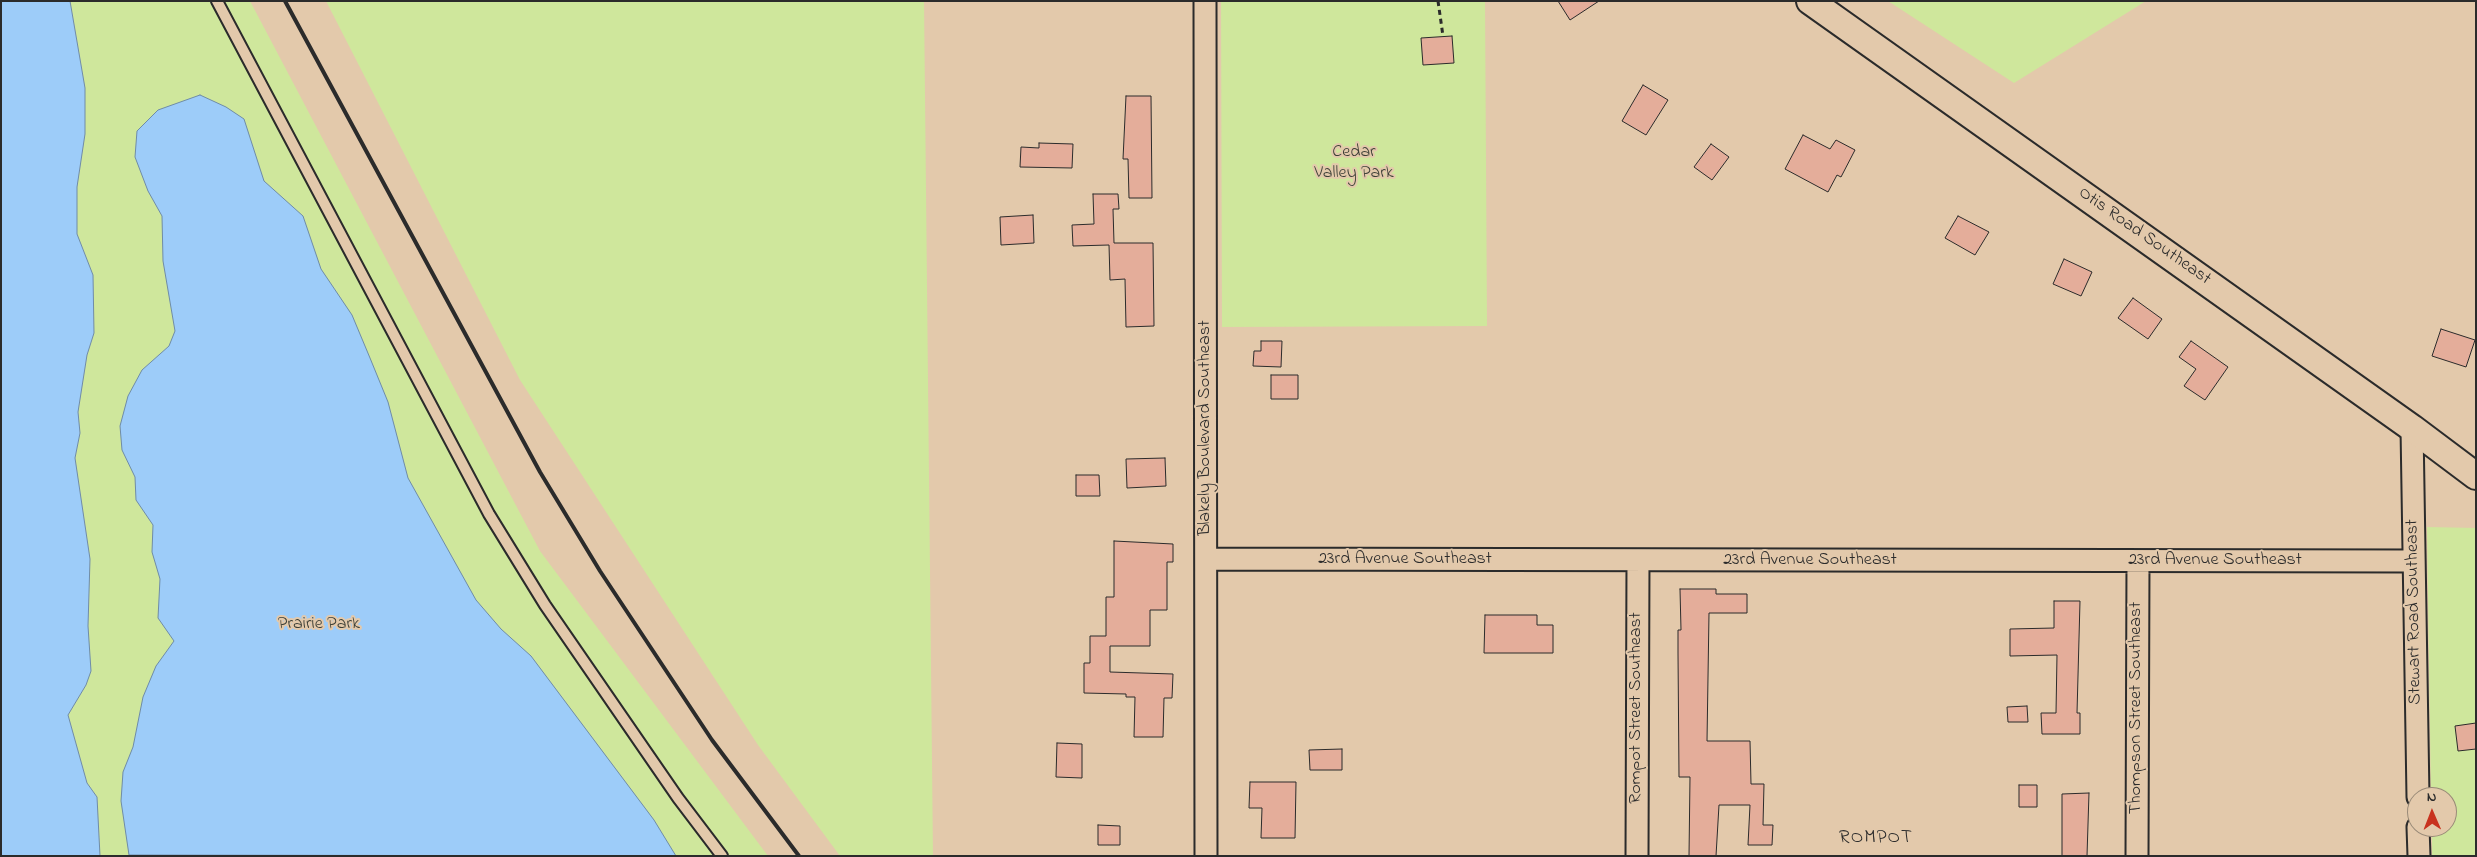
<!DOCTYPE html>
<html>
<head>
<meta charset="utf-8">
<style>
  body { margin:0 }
  #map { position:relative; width:2477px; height:857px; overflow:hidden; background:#e3c9ab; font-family:"Indie Flower",sans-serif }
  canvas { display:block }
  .frame { position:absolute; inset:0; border:2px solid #2b2b2b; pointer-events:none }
  .north { position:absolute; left:2407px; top:787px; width:50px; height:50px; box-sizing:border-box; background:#e3c9ab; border:1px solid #998a78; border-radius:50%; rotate:359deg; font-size:14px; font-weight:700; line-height:20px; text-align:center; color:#2b2b2b }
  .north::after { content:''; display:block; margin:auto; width:18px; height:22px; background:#c8321e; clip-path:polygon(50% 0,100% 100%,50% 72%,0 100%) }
</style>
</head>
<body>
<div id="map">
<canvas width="2477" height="857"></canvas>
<div class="frame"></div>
<div class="north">N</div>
</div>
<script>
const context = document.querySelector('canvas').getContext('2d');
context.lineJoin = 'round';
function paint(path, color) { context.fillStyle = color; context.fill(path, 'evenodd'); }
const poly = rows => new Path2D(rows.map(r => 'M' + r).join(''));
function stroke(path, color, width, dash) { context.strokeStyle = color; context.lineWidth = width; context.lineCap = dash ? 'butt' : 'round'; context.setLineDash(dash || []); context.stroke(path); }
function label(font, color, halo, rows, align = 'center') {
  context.font = font + ' "Indie Flower",sans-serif'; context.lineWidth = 4; context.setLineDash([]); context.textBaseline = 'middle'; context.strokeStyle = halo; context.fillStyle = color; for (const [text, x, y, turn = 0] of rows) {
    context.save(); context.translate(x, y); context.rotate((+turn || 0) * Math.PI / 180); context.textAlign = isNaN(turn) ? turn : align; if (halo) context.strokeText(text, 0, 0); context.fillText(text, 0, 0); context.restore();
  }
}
paint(poly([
  [70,1,250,1,540,551,768,856,100,856,97,797,87,783,68,715,86,685,90,559,75,458,80,433,78,412,87,355,94,333,93,275,77,234,77,187,85,134,85,88],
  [326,1,924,1,933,856,840,856,758,745,520,380],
  [1221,1,1485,1,1487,326,1222,327],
  [1888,1,2146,1,2014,83],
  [2427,527,2476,528,2476,856,2432,856,2432,827,2447,827,2447,797,2431,797]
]), '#cfe79c');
const water = poly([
  [1,1,70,1,85,88,85,134,77,187,77,234,93,275,94,333,87,355,78,412,80,433,75,458,90,559,88,626,91,671,86,685,68,715,87,783,97,797,100,856,1,856,1,1],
  [200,95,226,107,244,119,264,181,303,216,321,269,352,315,370,358,388,402,408,478,476,600,501,629,531,656,654,820,676,856,129,855,121,801,123,772,133,747,143,697,156,666,174,641,158,618,160,579,152,552,153,525,136,500,135,477,122,450,120,426,128,396,142,370,169,346,175,331,163,261,162,216,148,191,135,157,137,131,158,110,200,95]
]);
paint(water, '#9dccf9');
stroke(water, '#6f8ca7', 1);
const building = poly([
  [1558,1,1599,1,1570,20,1558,1],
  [1452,36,1454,63,1423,65,1421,38,1452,36],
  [1643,85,1668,100,1646,135,1622,121,1643,85],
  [1126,96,1151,96,1152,198,1129,198,1128,159,1123,159,1126,96],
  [1803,135,1830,149,1836,140,1855,150,1841,177,1837,175,1828,192,1785,169,1803,135],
  [1039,143,1073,144,1072,168,1020,167,1021,147,1039,148,1039,143],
  [1711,144,1729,157,1712,180,1694,167,1711,144],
  [1093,194,1118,194,1119,209,1113,209,1114,243,1153,243,1154,326,1126,327,1125,279,1110,280,1109,245,1073,246,1072,225,1094,224,1093,194],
  [1033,215,1034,243,1001,245,1000,217,1033,215],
  [1958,216,1989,232,1975,255,1945,238,1958,216],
  [2064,259,2092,272,2081,296,2053,284,2064,259],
  [2133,298,2162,319,2148,339,2118,318,2133,298],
  [2441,329,2475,340,2466,367,2432,356,2441,329],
  [1261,341,1282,341,1281,367,1253,366,1254,351,1261,351,1261,341],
  [2191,341,2228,367,2205,400,2184,386,2196,369,2179,357,2191,341],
  [1271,375,1298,375,1298,399,1271,399,1271,375],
  [1165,458,1166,486,1127,488,1126,459,1165,458],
  [1076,475,1099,475,1100,496,1076,496,1076,475],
  [1114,541,1173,544,1173,562,1167,562,1167,610,1150,610,1150,646,1110,646,1110,672,1173,674,1172,698,1164,698,1163,737,1134,737,1135,697,1126,697,1126,694,1084,693,1084,663,1090,663,1090,636,1106,636,1106,597,1114,597,1114,541],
  [1680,589,1716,589,1716,594,1747,594,1747,613,1709,613,1707,741,1750,741,1751,784,1764,784,1763,825,1773,825,1772,845,1748,845,1750,805,1719,805,1716,856,1689,856,1690,777,1679,777,1678,653,1678,630,1681,630,1680,589],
  [2054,601,2080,601,2077,713,2080,713,2080,734,2042,734,2041,713,2056,713,2057,655,2010,656,2010,629,2054,628,2054,601],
  [1485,615,1537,615,1537,625,1553,625,1553,653,1484,653,1485,615],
  [2027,706,2028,722,2008,722,2007,707,2027,706],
  [2476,723,2476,749,2458,751,2455,726,2476,723],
  [1057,743,1082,744,1082,778,1056,777,1057,743],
  [1342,749,1342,770,1310,770,1309,750,1342,749],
  [1250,782,1296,782,1295,838,1261,838,1262,808,1249,808,1250,782],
  [2019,785,2037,785,2037,807,2019,807,2019,785],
  [2089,793,2087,856,2062,856,2062,794,2089,793],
  [1098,825,1120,826,1120,845,1098,845,1098,825]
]);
paint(building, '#e4ad9a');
stroke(building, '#2b2b2b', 1);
const service = poly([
  [217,1,489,514,545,605,678,798,722,856]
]);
const minor = poly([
  [1205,1,1206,856],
  [2412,428,2418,797],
  [1207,559,2414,561],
  [2418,827,2419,856],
  [1637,856,1638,561],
  [2137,856,2138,561]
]);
const tertiary = poly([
  [1810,1,2412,428,2476,476]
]);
stroke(service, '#2b2b2b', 14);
stroke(minor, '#2b2b2b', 25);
stroke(tertiary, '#2b2b2b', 30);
stroke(poly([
  [1438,1,1443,36]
]), '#2b2b2b', 3, [5, 4]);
stroke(service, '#e3c9ab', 10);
stroke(minor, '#e3c9ab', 21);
stroke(tertiary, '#e3c9ab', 26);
stroke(poly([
  [285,1,540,472,600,571,712,740,799,856]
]), '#2b2b2b', 4);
label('18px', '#3b3e36', '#e3c9ab', [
  ["Cedar",1354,153],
  ["Valley Park",1354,174],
  ["Prairie Park",319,625]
]);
label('18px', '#2b2b2b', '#e3c9ab', [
  ["Otis Road Southeast",2144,237,35],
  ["Blakely Boulevard Southeast",1206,428,-90],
  ["23rd Avenue Southeast",1405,560],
  ["23rd Avenue Southeast",1810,561],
  ["23rd Avenue Southeast",2215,561],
  ["Stewart Road Southeast",2415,612,-91],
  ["Rompot Street Southeast",1637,708,-90],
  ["Thompson Street Southeast",2137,708,-90]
]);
context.letterSpacing = '1px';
label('19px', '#2b2b2b', '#e3c9ab', [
  ["ROMPOT",1876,839]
]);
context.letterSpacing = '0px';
</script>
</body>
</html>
